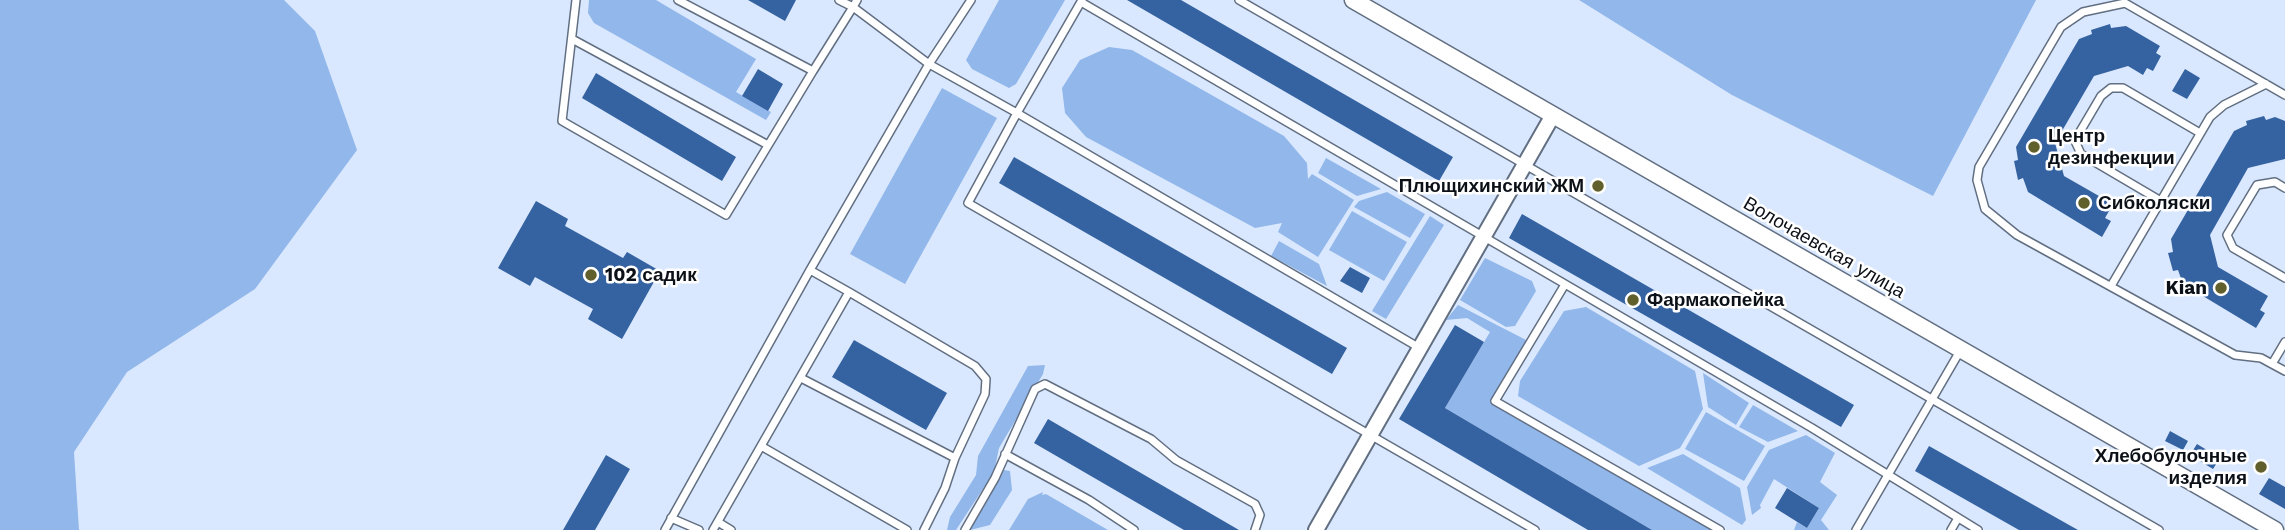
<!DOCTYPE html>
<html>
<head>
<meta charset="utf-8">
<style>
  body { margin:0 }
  canvas { display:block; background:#d9e8fe }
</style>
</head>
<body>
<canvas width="2285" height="530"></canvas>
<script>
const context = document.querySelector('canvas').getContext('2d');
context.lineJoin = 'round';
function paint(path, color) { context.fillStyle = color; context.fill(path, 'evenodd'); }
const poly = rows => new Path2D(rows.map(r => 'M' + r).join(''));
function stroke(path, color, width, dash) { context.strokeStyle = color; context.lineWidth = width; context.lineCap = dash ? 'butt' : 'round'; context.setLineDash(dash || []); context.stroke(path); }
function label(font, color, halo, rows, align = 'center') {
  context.font = font + ' "Work Sans",sans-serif'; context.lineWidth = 5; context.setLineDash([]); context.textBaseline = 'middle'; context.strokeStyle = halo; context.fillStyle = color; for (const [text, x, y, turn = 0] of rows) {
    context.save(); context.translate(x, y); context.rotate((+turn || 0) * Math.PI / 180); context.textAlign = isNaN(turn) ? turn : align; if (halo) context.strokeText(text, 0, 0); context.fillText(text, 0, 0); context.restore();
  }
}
paint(poly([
  [0,0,284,0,315,31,357,150,255,289,127,372,74,452,79,530,0,530],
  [589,0,656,0,756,59,736,92,771,112,766,120,594,23,588,13],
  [999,0,1065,0,1016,84,1009,88,972,69,966,60],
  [1579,0,2036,0,1933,196,1732,95],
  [1109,47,1132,50,1284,136,1307,163,1308,179,1312,174,1354,200,1318,257,1278,232,1282,223,1255,228,1086,137,1065,113,1062,88,1080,60],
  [942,88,997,118,905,284,850,254],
  [1326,158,1381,189,1357,196,1318,173],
  [1387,192,1425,214,1410,238,1354,207,1359,201],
  [1352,211,1407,242,1384,281,1329,250],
  [1430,216,1444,225,1386,319,1372,311],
  [1279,241,1319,264,1327,286,1271,256],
  [1485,258,1532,281,1536,291,1515,326,1506,327,1460,300],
  [1458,305,1530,342,1495,401,1715,530,1652,530,1445,408,1490,332,1467,318,1446,320],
  [1586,307,1695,371,1703,409,1680,448,1639,466,1518,396,1520,381,1564,311],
  [1045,365,1043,374,999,448,994,472,956,530,947,530,950,517,976,475,978,456,1028,366],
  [1703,373,1749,403,1736,425,1708,407],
  [1753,405,1798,431,1768,442,1739,427],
  [1706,412,1765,446,1744,481,1685,449],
  [1806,435,1835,453,1820,482,1837,495,1821,520,1829,530,1794,530,1797,522,1807,528,1819,508,1774,479,1760,505,1761,508,1752,515,1747,487,1769,450],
  [1683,454,1740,488,1746,520,1742,525,1647,468],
  [1004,470,1010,471,1012,490,990,525,970,530],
  [1043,492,1042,495,1046,494,1108,530,1009,530,1028,499]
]), '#92b7ea');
paint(poly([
  [748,0,796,0,785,21],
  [1127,0,1181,0,1453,157,1439,181],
  [2110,24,2111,28,2126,26,2160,46,2156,53,2161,56,2153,71,2147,68,2143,75,2128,66,2094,76,2055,143,2064,176,2113,204,2105,218,2111,221,2102,237,2028,192,2023,178,2018,180,2014,161,2018,160,2016,147,2079,39,2092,34,2091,30],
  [758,69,783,84,768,111,742,96],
  [2185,69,2200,78,2187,99,2172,91],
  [596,73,736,157,722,181,582,98],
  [2264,116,2266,120,2275,117,2285,121,2285,159,2248,168,2210,235,2218,267,2268,296,2260,310,2265,313,2256,328,2183,284,2178,270,2173,271,2168,253,2173,252,2171,239,2234,131,2247,125,2246,121],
  [1014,157,1347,348,1332,374,999,183],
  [536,201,568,219,565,226,623,258,627,252,660,271,622,339,588,319,593,309,535,277,530,286,498,268],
  [1522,214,1854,405,1841,427,1509,238],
  [1350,267,1370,278,1362,293,1340,281],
  [1455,325,1484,342,1445,408,1652,530,1588,530,1399,419],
  [854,340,947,393,926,430,832,377],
  [1048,419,1239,530,1184,530,1034,443],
  [2170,431,2188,441,2183,450,2165,441],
  [2197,444,2220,458,2213,469,2190,455],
  [1929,446,2078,530,2019,530,1915,471],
  [606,455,630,469,595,530,563,530],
  [2269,478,2285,487,2285,509,2259,494],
  [1787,488,1819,508,1807,528,1775,508]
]), '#3562a0');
const service = poly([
  [576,0,562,121,726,215,813,71],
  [678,0,813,71,853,7,839,0],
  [857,0,853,7,929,64,1017,113,968,203,1535,530],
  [1082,0,1017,113,1418,347],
  [1239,0,2159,530],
  [1081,2,1812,428,1978,530],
  [572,39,768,145],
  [2285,188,2275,182,2257,185,2227,235,2233,248,2285,278],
  [2161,201,2081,154,2075,141,2078,135,2101,96,2111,88,2123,88,2200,133],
  [1564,286,1495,401,1720,530],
  [2111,286,2210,117,2224,105,2266,84],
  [849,292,975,366,986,379,985,394,955,458,945,488,924,530],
  [2285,342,2272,364,2285,371],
  [2272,364,2261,358,2235,355,2017,235,1985,209,1977,180,1979,167,2061,27,2083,12,2125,3,2285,95],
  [801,378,955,458],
  [761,446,907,530],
  [1005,454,1089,500,1134,530],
  [671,518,699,530],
  [718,522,731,530],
  [665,530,810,270,929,64,971,0],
  [713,530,849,292,810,270],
  [965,530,995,478,1035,389,1045,384,1151,439,1176,460,1255,504,1260,515,1255,530],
  [1856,530,1960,351],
  [1951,530,1958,518]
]);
const minor = poly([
  [1316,530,1553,115]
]);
const tertiary = poly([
  [1353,0,2275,530]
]);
stroke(service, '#626f82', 10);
stroke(minor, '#626f82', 18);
stroke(tertiary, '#626f82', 19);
stroke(service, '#fff', 7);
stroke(minor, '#fff', 14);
stroke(tertiary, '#fff', 16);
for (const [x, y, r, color] of [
  [2034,147,7,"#615f2b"],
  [1598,186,7,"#615f2b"],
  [2084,203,7,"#615f2b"],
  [591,275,7,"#615f2b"],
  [2221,288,7,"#615f2b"],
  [1633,300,7,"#615f2b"],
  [2261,467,7,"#615f2b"]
]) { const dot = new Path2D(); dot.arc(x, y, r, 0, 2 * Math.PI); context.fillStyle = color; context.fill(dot); stroke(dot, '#fff', 2.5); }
label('bold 19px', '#0c1118', '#fff', [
  ["Центр",2048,136],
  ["дезинфекции",2048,158],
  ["Плющихинский ЖМ",1584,186,"right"],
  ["Сибколяски",2098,203],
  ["102 садик",605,275],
  ["Kian",2207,288,"right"],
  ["Фармакопейка",1647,300],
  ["Хлебобулочные",2247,456,"right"],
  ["изделия",2247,478,"right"]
], 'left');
label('19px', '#0c1118', '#fff', [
  ["Волочаевская улица",1824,248,30]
]);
</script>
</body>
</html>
